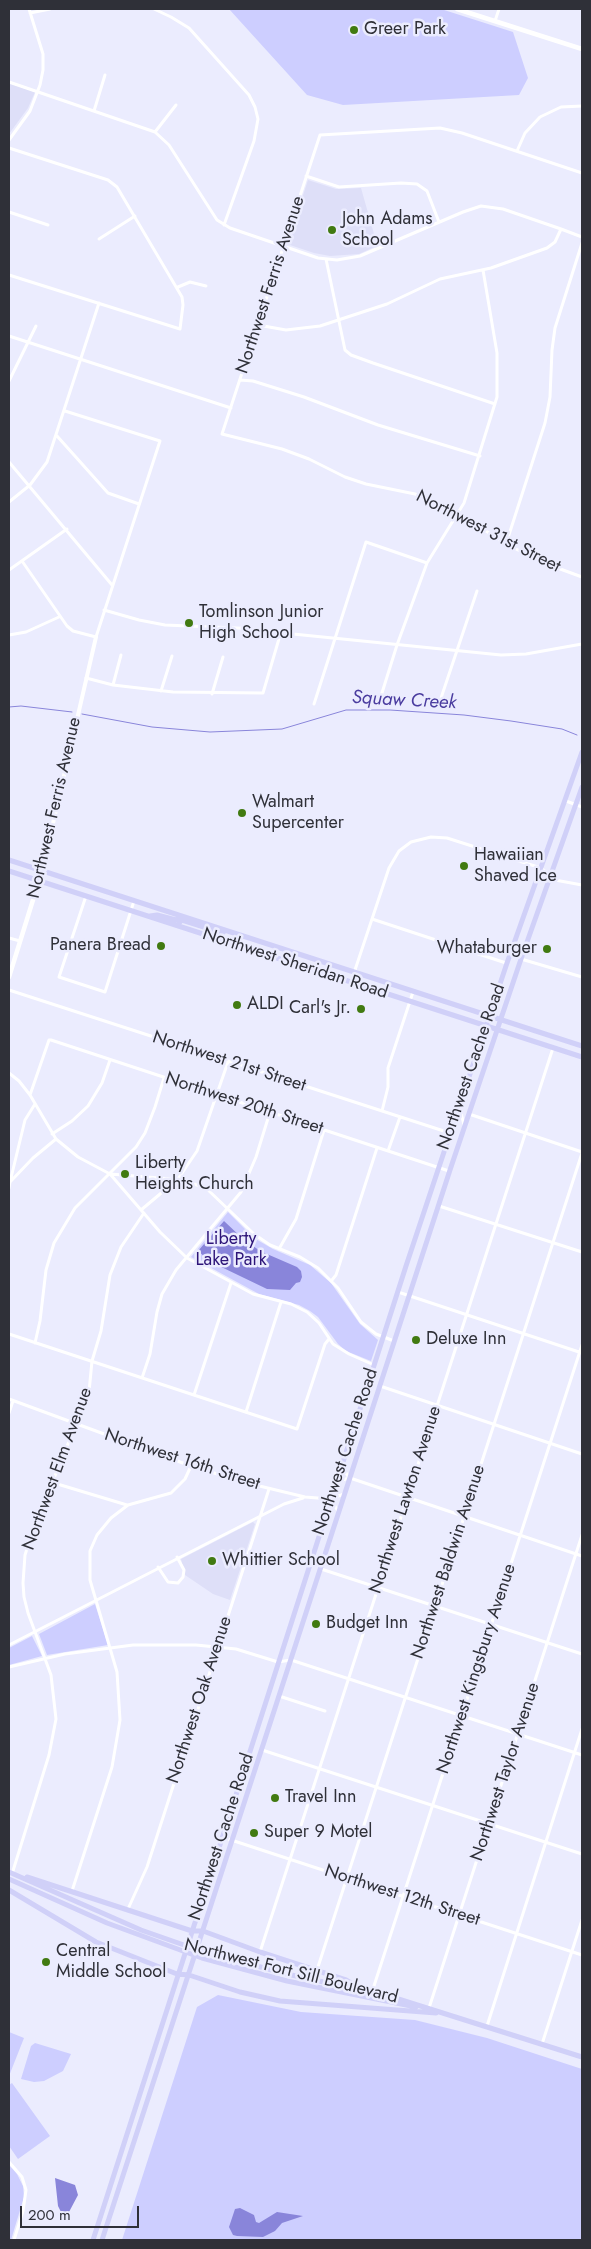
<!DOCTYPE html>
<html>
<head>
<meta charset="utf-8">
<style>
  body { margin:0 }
  #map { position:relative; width:591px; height:2249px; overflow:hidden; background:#ebecfe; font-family:Jost,sans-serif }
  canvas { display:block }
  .frame { position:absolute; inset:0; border:10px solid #2f3038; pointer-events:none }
  .scale { position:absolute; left:20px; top:2206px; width:119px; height:22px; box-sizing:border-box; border:2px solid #2f3038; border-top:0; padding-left:6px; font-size:15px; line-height:18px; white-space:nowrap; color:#2f3038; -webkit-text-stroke:4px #ebecfe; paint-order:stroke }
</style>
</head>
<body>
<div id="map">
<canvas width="591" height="2249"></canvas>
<div class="frame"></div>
<div class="scale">200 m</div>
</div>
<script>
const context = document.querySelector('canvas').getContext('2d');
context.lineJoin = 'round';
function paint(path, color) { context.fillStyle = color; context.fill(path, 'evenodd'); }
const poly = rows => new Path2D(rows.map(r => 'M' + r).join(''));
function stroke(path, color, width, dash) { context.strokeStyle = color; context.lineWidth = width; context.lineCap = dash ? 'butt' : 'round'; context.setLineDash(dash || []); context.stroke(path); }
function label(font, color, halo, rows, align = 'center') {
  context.font = font + ' Jost,sans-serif'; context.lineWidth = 5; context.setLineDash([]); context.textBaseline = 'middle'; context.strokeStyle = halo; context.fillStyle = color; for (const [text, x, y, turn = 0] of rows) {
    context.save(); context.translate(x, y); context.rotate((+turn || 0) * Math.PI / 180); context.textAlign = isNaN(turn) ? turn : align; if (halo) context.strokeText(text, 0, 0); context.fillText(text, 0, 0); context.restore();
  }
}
paint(poly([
  [9,83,35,92,28,108,9,134],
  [308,180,336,189,361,188,376,241,379,245,359,254,330,256,314,253,287,244],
  [253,1522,255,1524,230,1600,213,1594,185,1575,181,1559]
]), '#dedff8');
paint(poly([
  [229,9,441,9,513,32,528,78,519,95,343,105,307,95],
  [228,1212,254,1238,273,1249,310,1265,331,1283,360,1324,378,1340,371,1361,346,1351,338,1344,318,1317,310,1311,299,1305,259,1294,191,1257],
  [95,1604,108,1645,47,1655,39,1634],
  [32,1636,42,1656,9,1665,9,1648],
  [218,1995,301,2012,415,2020,487,2038,582,2069,582,2240,122,2240,197,2007],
  [9,2032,24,2038,9,2076],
  [35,2043,71,2054,63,2071,44,2081,34,2082,21,2079,31,2046],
  [12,2083,50,2136,18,2159,9,2146,9,2085],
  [9,2165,17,2174,23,2186,24,2197,11,2240,9,2240]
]), '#cdceff');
paint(poly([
  [224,1221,242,1238,260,1251,297,1267,301,1271,302,1277,300,1282,296,1283,290,1290,267,1289,213,1263,205,1257,198,1251],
  [55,2178,75,2185,78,2195,69,2212,62,2214,58,2206],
  [240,2208,254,2215,256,2222,259,2223,277,2212,303,2216,282,2223,275,2231,263,2237,237,2236,233,2235,229,2227,235,2209]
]), '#8985da');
stroke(poly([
  [9,707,21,706,72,712],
  [82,714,152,727,210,732,282,729,346,710,390,710,464,715,511,721,562,729,577,735]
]), '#8985da', 1);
stroke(poly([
  [154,9,171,17,189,28,249,95,255,107,258,119,254,141,224,225],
  [30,13,50,9],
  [495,21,499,9],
  [9,82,155,132,169,145,217,220,230,228,318,258,337,260,360,256,463,212,481,206,503,209,561,229],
  [94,111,105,75],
  [155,132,176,105],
  [9,140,30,111,40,85,43,70,43,54,29,9],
  [9,148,108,180,117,187,182,297,183,305,180,329,9,275],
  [517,151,525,133,540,117,561,107,582,106],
  [582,173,462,133,440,128,320,135,222,434,282,449,309,459,345,477,366,484,415,494,433,501,455,511,506,544,544,563,582,577],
  [306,176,339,187,401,183,417,184,427,191,439,222],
  [9,212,48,225],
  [99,239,135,216],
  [326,259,345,350,351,355,373,363,495,404],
  [178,287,190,282,206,286],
  [258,325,286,330,320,326,387,304,440,279,491,268,547,248,555,242,561,229,582,237],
  [9,336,231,408],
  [240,380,253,381,304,397,378,425,480,456],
  [9,381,36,326],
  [57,436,108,493,139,504],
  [9,462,112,585],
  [9,502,30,485,47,462,99,303],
  [506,544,545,423,550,397,552,350,555,328,582,243],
  [22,561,67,626,73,631,96,637,160,441,65,411],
  [9,570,67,529],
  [104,610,139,620,165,625,261,629,293,634,501,655,526,654,582,644],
  [9,635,26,632,59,617],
  [86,678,113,685,173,692,263,693,281,632],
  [113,685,121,655],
  [161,691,172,656],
  [212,694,223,657],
  [381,696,397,645,427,563,464,503,497,397,497,353,483,270],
  [440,701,477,591],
  [314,704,366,542,427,563],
  [566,801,582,807],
  [86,896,59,977,105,992,134,901],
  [372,919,506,963],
  [9,938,20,941],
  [521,959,582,977],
  [351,982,389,868,399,851,411,842,431,837,447,838,541,868,555,880,582,885],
  [9,990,450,1133],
  [9,1073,19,1081,30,1095,56,1139,78,1157,110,1174,184,1180,207,1189,254,1234,270,1245,300,1257,318,1268,338,1288,361,1322,376,1334,394,1341],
  [30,1095,49,1040,51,1040,449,1171],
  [382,1111,388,1087,388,1068,413,992],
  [458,1111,461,1113,464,1125],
  [469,1114,582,1152],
  [52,1134,72,1121,88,1106,102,1083,110,1060],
  [388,1151,400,1117],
  [110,1174,160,1232,187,1258,253,1294,291,1304,307,1312,319,1323,333,1344,349,1354,374,1365],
  [10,1182,25,1120,35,1104],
  [9,1188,10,1182,33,1158,56,1139],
  [439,1206,582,1252],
  [141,1210,178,1179,197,1151,228,1062],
  [279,1249,296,1219,324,1130],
  [332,1280,336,1275,377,1148],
  [398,1292,582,1353],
  [9,1334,297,1429,325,1344,329,1339],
  [35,1343,40,1321,46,1270,54,1243,75,1208,136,1147,145,1133,155,1107,164,1078],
  [142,1378,150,1354,157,1312,162,1294,176,1270,241,1192,256,1157,270,1112],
  [380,1386,582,1454],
  [194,1395,231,1283],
  [9,1399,191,1466,247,1483,305,1497,330,1499,344,1494],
  [246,1412,281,1302],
  [9,1413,13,1401],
  [342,1466,349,1478],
  [350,1478,582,1556],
  [336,1482,349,1478],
  [54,1483,127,1505],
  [331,1500,338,1511],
  [158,1567,168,1582,178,1583,183,1577,184,1570,177,1557],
  [321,1569,582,1654],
  [9,1645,284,1504,303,1498],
  [9,1667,65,1654,133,1645,196,1645,236,1649,278,1662,291,1660,582,1755],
  [279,1696,325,1711],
  [262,1750,582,1854],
  [222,1837,582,1955],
  [12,1874,49,1755,56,1719,51,1675,28,1613,24,1597,23,1583,25,1555,33,1530,89,1392,92,1361,101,1331,110,1275,121,1247,144,1213],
  [72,1891,112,1767,120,1720,117,1672,90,1580,90,1551,97,1535,111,1518,128,1505,171,1493,185,1479,191,1466],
  [128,1909,147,1867,269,1489],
  [260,1952,553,1048],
  [317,1970,582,1153],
  [372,1992,582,1345],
  [429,2008,582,1535],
  [487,2026,582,1729],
  [542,2044,582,1920],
  [9,2162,22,2177,26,2190,23,2211,14,2240]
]), '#fff', 3);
stroke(poly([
  [42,871,96,637]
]), '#fff', 4);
stroke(poly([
  [457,9,582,49],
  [9,977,42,871]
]), '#fff', 4.5);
stroke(poly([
  [9,860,582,1046],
  [9,871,582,1057],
  [150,916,157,915,176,920,181,916],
  [178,926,181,920,185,921,223,933],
  [9,1872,141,1930,204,1952,287,1974,392,1997,582,2057],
  [27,1877,192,1931,203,1931,260,1952,346,1980,359,1988],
  [9,1879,107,1923,202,1958,287,1981,416,2007],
  [9,1890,96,1942,177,1974,189,1975,240,1992,280,2001,436,2013],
  [93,2240,406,1266,507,963,582,752],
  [102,2240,450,1170,521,959,582,787]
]), '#d0d0f8', 5);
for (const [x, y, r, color] of [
  [354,30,5,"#417a11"],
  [332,230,5,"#417a11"],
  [189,623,5,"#417a11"],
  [242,813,5,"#417a11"],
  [464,866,5,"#417a11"],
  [161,946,5,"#417a11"],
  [547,949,5,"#417a11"],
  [237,1005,5,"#417a11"],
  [361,1009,5,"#417a11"],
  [125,1174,5,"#417a11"],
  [416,1340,5,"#417a11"],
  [212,1561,5,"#417a11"],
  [316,1624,5,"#417a11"],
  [275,1798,5,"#417a11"],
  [254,1833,5,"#417a11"],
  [46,1962,5,"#417a11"]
]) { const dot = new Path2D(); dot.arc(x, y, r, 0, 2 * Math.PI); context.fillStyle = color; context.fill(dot); stroke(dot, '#ebecfe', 2); }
label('18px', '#2f3038', '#ebecfe', [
  ["Greer Park",364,30],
  ["John Adams",342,220],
  ["School",342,241],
  ["Tomlinson Junior",199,613],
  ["High School",199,634],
  ["Walmart",252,803],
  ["Supercenter",252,824],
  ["Hawaiian",474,856],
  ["Shaved Ice",474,877],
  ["Panera Bread",151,946,"right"],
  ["Whataburger",537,949,"right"],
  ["ALDI",247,1005],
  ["Carl's Jr.",351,1009,"right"],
  ["Liberty",135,1164],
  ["Heights Church",135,1185],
  ["Deluxe Inn",426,1340],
  ["Whittier School",222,1561],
  ["Budget Inn",326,1624],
  ["Travel Inn",285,1798],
  ["Super 9 Motel",264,1833],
  ["Central",56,1952],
  ["Middle School",56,1973]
], 'left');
label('18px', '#2f3038', '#ebecfe', [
  ["Northwest Ferris Avenue",271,285,-72],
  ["Northwest 31st Street",488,532,27],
  ["Northwest Ferris Avenue",55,808,-77],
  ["Northwest Sheridan Road",295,964,18],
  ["Northwest 21st Street",229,1062,18],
  ["Northwest Cache Road",472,1067,-71],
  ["Northwest 20th Street",244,1104,18],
  ["Northwest Cache Road",346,1452,-72],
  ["Northwest 16th Street",182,1460,18],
  ["Northwest Elm Avenue",58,1469,-70],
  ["Northwest Lawton Avenue",406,1500,-72],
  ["Northwest Baldwin Avenue",449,1562,-72],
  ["Northwest Kingsbury Avenue",477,1669,-72],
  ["Northwest Oak Avenue",200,1700,-72],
  ["Northwest Taylor Avenue",506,1772,-72],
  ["Northwest Cache Road",222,1837,-72],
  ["Northwest 12th Street",402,1896,18],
  ["Northwest Fort Sill Boulevard",291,1972,14]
]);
label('18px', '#2d1478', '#ebecfe', [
  ["Liberty",231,1240],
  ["Lake Park",231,1261]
]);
label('italic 19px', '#4a3c9f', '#ebecfe', [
  ["Squaw Creek",404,701,3]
]);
</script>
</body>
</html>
